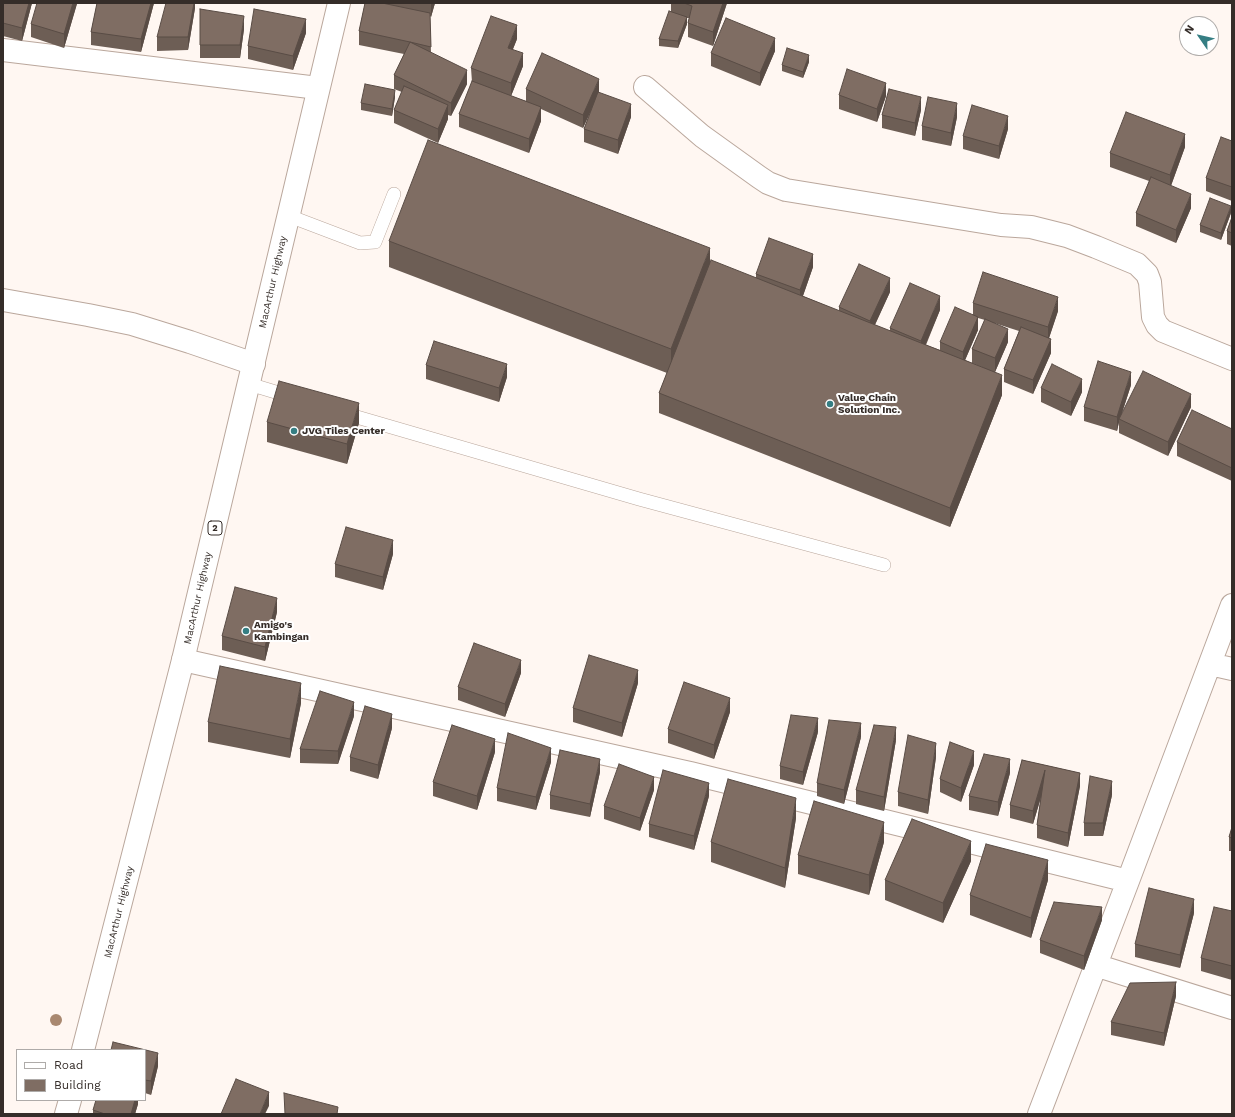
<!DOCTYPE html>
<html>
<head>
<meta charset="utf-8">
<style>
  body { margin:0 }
  #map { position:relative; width:1235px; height:1117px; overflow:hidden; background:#fff7f2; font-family:"Work Sans",sans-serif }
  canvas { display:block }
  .frame { position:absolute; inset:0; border:4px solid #352d29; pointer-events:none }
  .legend { position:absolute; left:16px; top:1049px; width:130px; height:52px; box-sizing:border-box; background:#fff; border:1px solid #aeaba9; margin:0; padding:5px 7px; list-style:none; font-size:12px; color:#352d29 }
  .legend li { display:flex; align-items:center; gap:8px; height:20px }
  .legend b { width:20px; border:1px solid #aeaba9 }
  .north { position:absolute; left:1179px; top:16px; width:40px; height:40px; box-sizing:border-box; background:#fff; border:1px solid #aeaba9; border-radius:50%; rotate:304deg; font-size:11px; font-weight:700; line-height:16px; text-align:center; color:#352d29 }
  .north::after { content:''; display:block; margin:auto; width:14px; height:18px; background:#357e83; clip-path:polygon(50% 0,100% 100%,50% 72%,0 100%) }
</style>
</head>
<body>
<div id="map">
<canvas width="1235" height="1117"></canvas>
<div class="frame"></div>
<ul class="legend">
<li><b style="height:5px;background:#fff"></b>Road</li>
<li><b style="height:11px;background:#7f6d63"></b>Building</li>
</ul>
<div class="north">N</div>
</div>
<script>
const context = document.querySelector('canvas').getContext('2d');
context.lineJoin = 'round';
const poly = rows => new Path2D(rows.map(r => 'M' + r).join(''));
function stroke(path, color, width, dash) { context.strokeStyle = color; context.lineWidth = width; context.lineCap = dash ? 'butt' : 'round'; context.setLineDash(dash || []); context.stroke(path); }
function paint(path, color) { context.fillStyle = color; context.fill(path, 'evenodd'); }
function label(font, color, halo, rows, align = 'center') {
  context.font = font + ' "Work Sans",sans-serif'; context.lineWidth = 4; context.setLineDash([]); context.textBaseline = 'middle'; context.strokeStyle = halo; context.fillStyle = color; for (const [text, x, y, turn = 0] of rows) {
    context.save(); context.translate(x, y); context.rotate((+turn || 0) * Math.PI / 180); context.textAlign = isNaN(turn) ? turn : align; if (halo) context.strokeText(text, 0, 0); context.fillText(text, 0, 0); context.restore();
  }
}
const lane = poly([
  [289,216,360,243,375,242,394,194],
  [249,384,292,397],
  [343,413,639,499,884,565]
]);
const street = poly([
  [3,50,318,88],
  [645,87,702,136,759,177,768,183,786,190,1001,225,1031,227,1067,236,1096,247,1137,264,1147,274,1150,282,1153,317,1157,325,1163,331,1232,359],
  [3,300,88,315,132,324,190,342,254,364],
  [183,660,690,773,1128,881],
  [1210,664,1232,669],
  [1095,965,1232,1008],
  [1039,1114,1128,881,1232,605]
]);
const highway = poly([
  [83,1050,183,660,339,3],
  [66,1114,70,1100]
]);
stroke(lane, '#baa79c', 14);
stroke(street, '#baa79c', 24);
stroke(highway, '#baa79c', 24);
stroke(lane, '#fff', 13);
stroke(street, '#fff', 22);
stroke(highway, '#fff', 22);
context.fillStyle = '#a98870';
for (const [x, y] of [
  [56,1020]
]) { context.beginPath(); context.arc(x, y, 6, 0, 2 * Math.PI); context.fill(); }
paint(poly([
  [3,3,32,3,22,41,3,36],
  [77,3,64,48,31,37,31,24],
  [97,3,154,3,141,52,91,45,91,32],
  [195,3,195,8,188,50,157,51,157,37],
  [365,3,435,3,431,17,430,16,431,53,467,84,451,116,448,115,448,119,438,143,394,123,394,110,402,92,394,89,394,75,404,54,359,45,359,31],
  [671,3,727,3,713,46,688,37,688,23,689,18,687,18,687,24,678,48,659,46,659,39,671,12],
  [200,9,244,29,240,58,200,58],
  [306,33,293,70,248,59,248,46],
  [517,39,513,49,523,66,511,96,526,101,526,89,599,92,599,93,631,117,618,154,584,142,584,129,591,111,583,128,541,109,541,121,529,153,459,127,459,114,472,82,471,68],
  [775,51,760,86,711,66,711,53],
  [809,62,803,78,782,71,782,65],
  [839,95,886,96,877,122,839,109],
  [395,97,392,116,361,110,361,103],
  [921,110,915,136,882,128,882,115],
  [957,117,951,146,922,140,922,126],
  [1008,129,999,159,963,149,963,136],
  [1232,141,1232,201,1206,191,1206,178],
  [1185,147,1171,186,1191,208,1176,243,1136,226,1136,213,1149,181,1110,167,1110,153],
  [1231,213,1221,240,1200,232,1200,225],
  [1232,217,1232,246,1227,244,1227,231],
  [389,241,710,263,756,278,756,274,813,267,803,296,839,311,839,307,890,292,875,325,890,331,890,328,940,310,926,345,940,350,940,342,973,314,973,303,1058,311,1049,338,1051,353,1033,394,1004,382,1004,369,1019,331,994,323,1008,342,995,372,1002,395,950,527,659,413,659,393,667,373,389,267],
  [978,318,985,320,972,349,972,363,994,372,965,360,978,330],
  [426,365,507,377,499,402,426,379],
  [1131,385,1122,413,1191,407,1168,456,1119,433,1119,422,1117,431,1084,421,1084,407],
  [1041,388,1082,392,1071,416,1041,402],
  [267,422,359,423,347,464,267,442],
  [1232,429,1232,481,1177,456,1177,442],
  [393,554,383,590,335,577,335,564],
  [277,612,265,661,222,650,222,636],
  [521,673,505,717,458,700,458,687],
  [638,683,622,737,573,722,573,708],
  [301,703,290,758,208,742,208,722],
  [730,712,714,759,668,743,668,729],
  [354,716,338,764,300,763,300,749],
  [392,728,378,779,350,771,350,757],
  [818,732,803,785,780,779,780,766],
  [861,737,844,804,817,796,817,783],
  [896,740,884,811,856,804,856,790],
  [495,752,477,810,433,796,433,782],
  [936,757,928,814,898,806,898,792],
  [1022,760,1080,773,1080,786,1068,847,1037,838,1037,825,1041,797,1033,824,1010,818,1010,805],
  [551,762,536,810,497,801,497,788],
  [974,765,961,802,940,792,940,779],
  [600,772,590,817,550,809,550,795],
  [1010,773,998,816,969,810,969,796],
  [654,790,640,831,604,819,604,806],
  [1112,795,1103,836,1084,836,1084,823],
  [709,796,694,850,649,837,649,824],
  [796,818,785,888,711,862,711,842],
  [1232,827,1232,851,1229,851,1229,837],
  [884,842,869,895,798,874,798,855],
  [971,861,943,923,885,900,885,880],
  [1048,880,1031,938,970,915,970,895],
  [1232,911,1232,980,1201,971,1201,958],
  [1194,913,1180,968,1135,957,1135,944],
  [1102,920,1084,970,1040,953,1040,940],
  [1176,996,1164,1046,1111,1035,1111,1022],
  [145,1050,158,1066,151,1095,145,1093],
  [138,1100,138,1104,135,1114,93,1114,93,1110]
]), '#6d5e55');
paint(poly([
  [29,3,32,3,22,41,22,28],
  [73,3,77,3,77,4,64,48,64,34],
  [151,3,154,3,141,52,141,39],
  [194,3,195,3,195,8,188,50,188,37],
  [431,3,435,3,431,17],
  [723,3,727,3,713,46,713,32],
  [244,16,244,29,240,58,240,45],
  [687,17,687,24,678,48,678,41],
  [306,19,306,33,293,70,293,56],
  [517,25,517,39,508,61,508,48],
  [775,38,775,51,760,86,760,73],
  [523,53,523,66,511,96,511,83],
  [809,55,809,62,803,78,803,72],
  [467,70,467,84,451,116,451,103],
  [599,79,599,92,583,128,583,115],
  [886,83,886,96,877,122,877,109],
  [395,90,395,97,392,116,392,109],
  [921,97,921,110,915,136,915,123],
  [957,103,957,117,951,146,951,133],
  [631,104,631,117,618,154,618,140],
  [448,105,448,119,438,143,438,129],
  [541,107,541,121,529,153,529,139],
  [1008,116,1008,129,999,159,999,146],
  [1185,134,1185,147,1170,188,1170,175],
  [1191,194,1191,208,1176,243,1176,230],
  [1231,206,1231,213,1221,240,1221,233],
  [710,248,710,274,671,375,671,349],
  [813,254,813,267,800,304,800,290],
  [890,278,890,292,870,335,870,321],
  [940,296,940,310,921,355,921,341],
  [1058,297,1058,311,1048,341,1048,327],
  [978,317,978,330,963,365,963,352],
  [1008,329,1008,342,995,372,995,358],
  [1051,339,1051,353,1033,394,1033,380],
  [507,364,507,377,499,402,499,388],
  [1131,372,1131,385,1120,419,1119,419,1119,422,1117,431,1117,417],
  [1002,375,1002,395,950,527,950,508],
  [1082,379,1082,392,1071,416,1071,402],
  [1191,394,1191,407,1168,456,1168,442],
  [359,403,359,423,347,464,347,444],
  [393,540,393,554,383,590,383,577],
  [277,598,277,612,265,661,265,647],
  [521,660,521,673,505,717,505,704],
  [638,670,638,683,622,737,622,723],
  [301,683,301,703,290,758,290,739],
  [730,698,730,712,714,759,714,745],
  [354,702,354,716,338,764,338,751],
  [392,714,392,728,378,779,378,765],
  [818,718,818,732,803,785,803,772],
  [861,723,861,737,844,804,844,790],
  [896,727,896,740,884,811,884,797],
  [495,739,495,752,477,810,477,796],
  [936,743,936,757,928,814,928,800],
  [551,748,551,762,536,810,536,797],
  [974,751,974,765,961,802,961,788],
  [600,759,600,772,590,817,590,804],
  [1010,759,1010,773,998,816,998,802],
  [1045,770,1045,784,1033,824,1033,811],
  [1080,773,1080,786,1068,847,1068,833],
  [654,777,654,790,640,831,640,818],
  [1112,781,1112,795,1103,836,1103,823],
  [709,783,709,796,694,850,694,836],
  [796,798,796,818,785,888,785,868],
  [884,822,884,842,869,895,869,875],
  [971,841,971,861,943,923,943,903],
  [1048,860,1048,880,1031,938,1031,918],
  [1194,899,1194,913,1180,968,1180,955],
  [1102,907,1102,920,1084,970,1084,956],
  [1176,982,1176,996,1164,1046,1164,1033],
  [158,1053,158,1066,151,1095,151,1081],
  [269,1092,269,1106,265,1114,260,1114],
  [135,1100,138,1100,138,1104,135,1114,131,1114]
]), '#594c45');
const building = poly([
  [3,3,29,3,22,28,3,23,3,3],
  [37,3,73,3,64,34,31,24,37,3],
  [97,3,151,3,141,39,91,32,97,3],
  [166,3,194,3,188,37,157,37,166,3],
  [365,3,382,3,430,13,431,47,410,42,467,70,451,103,394,75,410,42,359,31,365,3],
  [684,3,723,3,713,32,688,23,692,6,684,3],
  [200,9,244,16,240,45,200,45,200,9],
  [254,9,306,19,293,56,248,46,254,9],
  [669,11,687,17,678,41,659,39,669,11],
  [491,16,517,25,508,48,523,53,511,83,471,68,491,16],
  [726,18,775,38,760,73,711,53,726,18],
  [787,48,809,55,803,72,782,65,787,48],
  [542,53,599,79,583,115,526,89,542,53],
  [847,69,886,83,877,109,839,95,847,69],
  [472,81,541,107,529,139,459,114,472,81],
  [365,84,395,90,392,109,361,103,365,84],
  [404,86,448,105,438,129,394,110,404,86],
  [889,89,921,97,915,123,882,115,889,89],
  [598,92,631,104,618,140,584,129,598,92],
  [928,97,957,103,951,133,922,126,928,97],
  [972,105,1008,116,999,146,963,136,972,105],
  [1126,112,1185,134,1170,175,1110,153,1126,112],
  [1221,137,1232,141,1232,187,1206,178,1221,137],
  [428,140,710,248,671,349,389,241,428,140],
  [1151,177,1191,194,1176,230,1136,213,1151,177],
  [1210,198,1231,206,1221,233,1200,225,1210,198],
  [1232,217,1232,233,1227,231,1232,217],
  [769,238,813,254,800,290,756,274,769,238],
  [711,260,1002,375,950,508,659,393,711,260],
  [859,264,890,278,870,321,839,307,859,264],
  [983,272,1058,297,1048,327,973,303,983,272],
  [910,283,940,296,921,341,890,328,910,283],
  [955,307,978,317,963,352,940,342,955,307],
  [985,319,1008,329,995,358,972,349,985,319],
  [1021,327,1051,339,1033,380,1004,369,1021,327],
  [434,341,507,364,499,388,426,365,434,341],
  [1098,361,1131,372,1117,417,1084,407,1098,361],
  [1052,364,1082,379,1071,402,1041,388,1052,364],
  [1143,371,1191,394,1168,442,1119,419,1143,371],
  [279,381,359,403,347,444,267,422,279,381],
  [1192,410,1232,429,1232,468,1177,442,1192,410],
  [346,527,393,540,383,577,335,564,346,527],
  [235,587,277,598,265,647,222,636,235,587],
  [474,643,521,660,505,704,458,687,474,643],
  [589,655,638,670,622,723,573,708,589,655],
  [220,666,301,683,290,739,208,722,220,666],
  [684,682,730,698,714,745,668,729,684,682],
  [320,691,354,702,338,751,300,749,320,691],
  [365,706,392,714,378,765,350,757,365,706],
  [791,715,818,718,803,772,780,766,791,715],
  [829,720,861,723,844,790,817,783,829,720],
  [452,725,495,739,477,796,433,782,452,725],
  [874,725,896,727,884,797,856,790,874,725],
  [508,733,551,748,536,797,497,788,508,733],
  [908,735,936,743,928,800,898,792,908,735],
  [950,742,974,751,961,788,940,779,950,742],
  [560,750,600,759,590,804,550,795,560,750],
  [984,754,1010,759,998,802,969,796,984,754],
  [1022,760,1080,773,1068,833,1037,825,1045,770,1033,811,1010,805,1022,760],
  [619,764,654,777,640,818,604,806,619,764],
  [663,770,709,783,694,836,649,824,663,770],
  [1090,776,1112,781,1103,823,1084,823,1090,776],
  [728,779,796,798,785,868,711,842,728,779],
  [814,801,884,822,869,875,798,855,814,801],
  [912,819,971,841,943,903,885,880,912,819],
  [1232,827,1232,838,1229,837,1232,827],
  [986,844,1048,860,1031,918,970,895,986,844],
  [1149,888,1194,899,1180,955,1135,944,1149,888],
  [1054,902,1102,907,1084,956,1040,940,1054,902],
  [1214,907,1232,911,1232,966,1201,958,1214,907],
  [1176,982,1164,1033,1111,1022,1130,983,1176,982],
  [113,1042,158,1053,151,1081,145,1080,145,1050,111,1050,113,1042],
  [236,1079,269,1092,260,1114,221,1114,236,1079],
  [284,1093,338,1107,337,1114,285,1114,284,1093],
  [96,1100,135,1100,131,1114,105,1114,93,1110,96,1100]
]);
paint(building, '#7f6d63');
stroke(building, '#594c45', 1);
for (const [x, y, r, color] of [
  [830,404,4,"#357e83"],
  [294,431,4,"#357e83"],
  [246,631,4,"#357e83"]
]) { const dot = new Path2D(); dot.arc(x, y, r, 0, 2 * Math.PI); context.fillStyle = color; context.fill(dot); stroke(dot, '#fff', 1.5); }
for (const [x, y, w] of [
  [215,528,14]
]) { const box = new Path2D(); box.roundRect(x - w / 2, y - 7, w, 14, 3); context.fillStyle = '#fff'; context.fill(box); stroke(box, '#352d29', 1); }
label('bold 9px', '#352d29', null, [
  ["2",215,528]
]);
label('10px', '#352d29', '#fff', [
  ["MacArthur Highway",273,282,-77],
  ["MacArthur Highway",198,598,-77],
  ["MacArthur Highway",119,912,-76]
]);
label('bold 10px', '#352d29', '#fff', [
  ["Value Chain",838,398],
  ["Solution Inc.",838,410],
  ["JVG Tiles Center",302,431],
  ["Amigo's",254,625],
  ["Kambingan",254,637]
], 'left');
</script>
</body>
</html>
